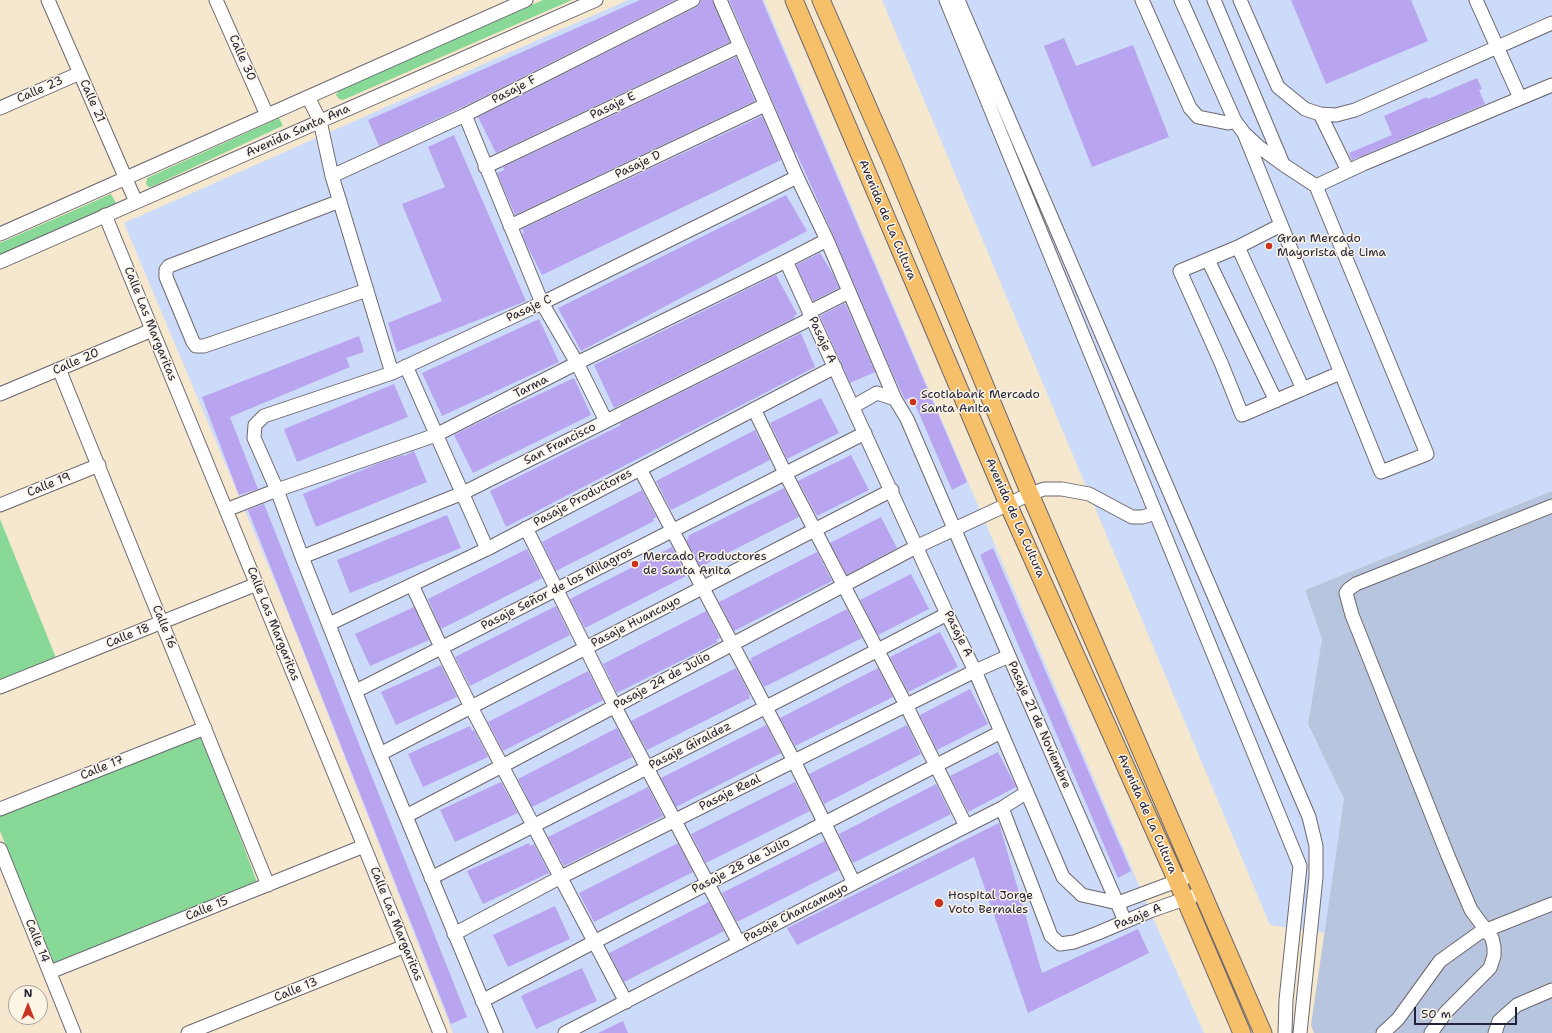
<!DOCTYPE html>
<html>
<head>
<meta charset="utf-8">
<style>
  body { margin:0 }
  #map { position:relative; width:1552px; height:1033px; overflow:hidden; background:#f5e8ce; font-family:"Shantell Sans",sans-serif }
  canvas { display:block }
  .north { position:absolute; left:8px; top:985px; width:40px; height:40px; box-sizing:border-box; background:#fcf5e5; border:1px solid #a5a1a1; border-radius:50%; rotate:0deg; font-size:11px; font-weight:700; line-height:16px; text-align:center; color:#22223b }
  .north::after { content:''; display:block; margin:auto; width:14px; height:18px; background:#c8321e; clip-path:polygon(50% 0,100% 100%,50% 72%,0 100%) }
  .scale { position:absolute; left:1414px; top:1007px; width:103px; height:18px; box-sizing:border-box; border:2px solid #22223b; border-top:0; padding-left:5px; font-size:12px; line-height:14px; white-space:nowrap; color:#22223b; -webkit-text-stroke:3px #fcf5e5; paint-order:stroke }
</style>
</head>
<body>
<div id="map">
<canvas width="1552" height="1033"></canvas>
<div class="north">N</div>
<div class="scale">50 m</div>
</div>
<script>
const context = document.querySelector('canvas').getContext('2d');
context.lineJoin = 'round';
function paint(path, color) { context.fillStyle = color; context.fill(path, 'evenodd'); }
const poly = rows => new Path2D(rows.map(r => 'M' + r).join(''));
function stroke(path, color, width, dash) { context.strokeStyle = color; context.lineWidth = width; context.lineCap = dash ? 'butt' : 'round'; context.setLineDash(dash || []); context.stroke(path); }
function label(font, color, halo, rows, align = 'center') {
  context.font = font + ' "Shantell Sans",sans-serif'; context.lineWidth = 3; context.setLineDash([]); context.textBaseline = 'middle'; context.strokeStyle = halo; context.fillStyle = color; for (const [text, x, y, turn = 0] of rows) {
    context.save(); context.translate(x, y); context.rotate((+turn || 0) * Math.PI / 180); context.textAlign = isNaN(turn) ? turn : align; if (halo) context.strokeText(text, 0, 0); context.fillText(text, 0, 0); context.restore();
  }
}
paint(poly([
  [628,0,764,0,1150,911,1204,1033,453,1033,288,613,124,223],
  [882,0,1552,0,1552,491,1305,590,1322,639,1308,724,1344,799,1325,933,1270,925]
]), '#ccdbf9');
paint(poly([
  [1552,491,1552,1033,1314,1033,1311,1025,1344,799,1308,724,1322,639,1305,590]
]), '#b8c5de');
paint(poly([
  [543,0,572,0,343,100,339,99,336,95,339,89],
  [279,118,283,126,280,127,151,187,148,187,146,184,147,178],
  [111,194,116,203,0,255,0,243],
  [0,519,56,658,0,684],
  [201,735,204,741,257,882,53,963,0,831,0,812]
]), '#88d898');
paint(poly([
  [640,0,675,0,471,103,379,146,368,120],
  [701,0,712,0,730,42,496,153,478,117,697,7,700,4],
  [729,0,762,0,967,482,952,490,912,397,905,400,889,365,834,237,796,152,795,153],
  [1291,0,1411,0,1428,41,1326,84],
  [1064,38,1076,66,1133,45,1169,137,1092,167,1044,46],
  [736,57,755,101,515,215,497,173,504,170,503,167],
  [1477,78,1482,89,1479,90,1485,104,1352,160,1349,153,1392,135,1384,116,1427,97,1428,99],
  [762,116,781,160,542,275,525,242,522,234,524,233,522,229],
  [454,135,526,301,397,352,388,323,442,301,402,204,445,187,428,147],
  [786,195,807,231,581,351,558,308],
  [820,253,833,274,839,288,813,301,796,265],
  [776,275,797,314,794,316,794,318,614,408,594,365],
  [845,303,875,372,850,383,820,316],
  [539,319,559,362,442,416,422,373],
  [801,333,815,367,506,527,490,491,621,425,620,423],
  [359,336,364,352,346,358,350,367,230,417,258,489,239,495,202,397],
  [574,378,591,415,473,473,454,435,488,418],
  [394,384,408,417,297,462,284,429],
  [821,398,839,433,787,459,770,423],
  [755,430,770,460,671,510,656,481],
  [414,451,427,482,316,527,303,494,382,462,403,455,404,456],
  [851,455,869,490,817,516,798,481],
  [784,488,799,517,700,567,686,540,689,538,688,536],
  [642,490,656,517,653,519,654,521,556,571,542,542],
  [264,504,467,1017,451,1024,248,510],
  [447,515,461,548,350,593,337,560],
  [881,517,897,548,847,575,830,543],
  [672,547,686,576,585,628,570,599],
  [993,548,1131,871,1118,878,980,555],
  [527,549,542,578,441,629,428,599],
  [817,552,832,581,734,631,719,602],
  [911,574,929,609,878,635,860,600],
  [556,606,570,635,470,686,455,657],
  [414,607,429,640,370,666,355,634],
  [847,609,862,638,764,687,750,661,752,660,751,658],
  [706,611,720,638,716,640,718,642,617,693,603,664],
  [940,632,958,667,908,692,890,657],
  [441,665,457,697,396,725,381,692],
  [736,668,750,695,749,695,750,698,647,750,631,721],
  [878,668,893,697,795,746,780,718],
  [588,671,603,700,503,751,488,722],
  [970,689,988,724,937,750,920,715],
  [766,725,781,753,676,807,661,778],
  [907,725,921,754,824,804,809,774],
  [470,726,472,731,474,730,488,757,423,787,408,754],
  [617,728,632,757,532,807,518,779],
  [998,752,1016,787,968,812,950,776],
  [501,782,518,813,455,842,440,810],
  [795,782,810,811,706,863,691,834],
  [936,784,951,814,853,863,839,834],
  [648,787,663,816,564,866,548,837],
  [999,823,1042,973,1138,929,1149,953,1028,1013,974,857,797,945,787,928],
  [825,841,839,870,737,922,722,893],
  [529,843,530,846,534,844,549,873,483,904,467,871],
  [678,843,693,872,594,922,579,893],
  [709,902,724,931,624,982,609,953],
  [555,906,570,939,508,967,493,935],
  [582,968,597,1001,536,1029,521,996],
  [623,1021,628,1033,598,1033]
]), '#b9a5ef');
const minor = poly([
  [48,0,136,202],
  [216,0,267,115],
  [720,0,797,177,827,240,895,399,907,419,1009,656,1125,921],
  [946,0,1300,866,1286,1000,1285,1033],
  [958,0,1309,817,1316,846,1316,877,1300,1033],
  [1142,0,1190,108,1198,117,1228,123,1235,121],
  [1181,0,1235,121,1244,133,1259,147,1284,165,1316,186,1363,164,1552,85],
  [1214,0,1283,164],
  [1240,0,1278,87,1305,109,1320,114,1336,115,1355,110,1552,23],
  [1476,0,1520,98],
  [308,97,320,121,332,176,392,373],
  [0,108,80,73],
  [1320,114,1348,171],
  [465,115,542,303,577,363,606,421],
  [1244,133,1381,472,1427,454,1316,186],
  [485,167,740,46],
  [332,176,465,115,693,0],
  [340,201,169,266,166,270,166,277,193,342,196,346,204,346,367,290],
  [105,215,364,846,440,1033],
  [1281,225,1238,247,1180,271,1222,365,1242,415,1340,373],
  [510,226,765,105],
  [0,234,526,0],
  [1238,247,1303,389],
  [1208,260,1276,401],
  [786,261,947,614,975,671,1063,877,1082,895,1118,903,1185,878],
  [0,262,596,0],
  [809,312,849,292],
  [406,366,487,549],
  [59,369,268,885],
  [0,394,152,330],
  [854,406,877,393,895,399],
  [754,409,785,473,906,705,966,826],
  [640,469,794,761,854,883],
  [0,505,99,465],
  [226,510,277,490,436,435,581,361,786,261,827,240],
  [526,528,615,707,739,943],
  [302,557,463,493,812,318],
  [412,585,441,647,471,707,626,1002],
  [329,624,487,549,835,367],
  [0,687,257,584],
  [356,691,865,433],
  [380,754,892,490],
  [1002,808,1051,936,1060,944,1074,942,1098,933,1150,911,1193,896],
  [0,809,205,728],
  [406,816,502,766,918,546,1030,494,1044,489,1062,489,1089,494,1132,517,1143,517,1155,513],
  [0,849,74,1033],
  [431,878,878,650,947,614],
  [454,934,561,877,975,671,1009,656],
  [50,972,364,846],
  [482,1001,594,942,1001,732],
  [188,1033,405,946],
  [496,1033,380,754,302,557,277,490,254,438,255,425,264,416,392,373,542,303,797,177],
  [565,1033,854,883,1002,808,1027,792],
  [1383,1033,1398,1019,1440,961,1479,933,1552,904],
  [1431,1033,1446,1012,1490,968,1494,956,1494,947,1492,938,1471,910,1448,856,1352,615,1346,593,1349,589,1356,584,1552,506],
  [1495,1033,1499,1021,1517,1005,1552,990]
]);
const major = poly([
  [794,0,1008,504,1185,899,1242,1033],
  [821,0,892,162,1030,494,1263,1033]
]);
stroke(minor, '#6c676e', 15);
stroke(major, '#6c676e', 19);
stroke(minor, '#fff', 13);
stroke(major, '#f6c06b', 17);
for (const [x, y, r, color] of [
  [1269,246,4,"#c8321e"],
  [913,402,4,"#c8321e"],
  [635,564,4,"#c8321e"],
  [939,903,5,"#c8321e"]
]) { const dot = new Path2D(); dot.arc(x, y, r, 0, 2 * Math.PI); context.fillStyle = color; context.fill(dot); stroke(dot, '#fcf5e5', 1.5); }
label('12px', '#22223b', '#fcf5e5', [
  ["Calle 30",242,58,66],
  ["Calle 23",40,90,-24],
  ["Pasaje F",514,90,-27],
  ["Calle 21",92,101,66],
  ["Pasaje E",613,106,-25],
  ["Avenida Santa Ana",298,131,-24],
  ["Pasaje D",638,165,-25],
  ["Avenida de La Cultura",887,220,67],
  ["Pasaje C",529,309,-25],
  ["Calle Las Margaritas",150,324,68],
  ["Pasaje A",822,340,65],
  ["Calle 20",76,362,-23],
  ["Tarma",531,387,-27],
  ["San Francisco",560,444,-27],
  ["Calle 19",49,485,-22],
  ["Pasaje Productores",583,498,-28],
  ["Avenida de La Cultura",1015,518,66],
  ["Pasaje Señor de los Milagros",557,589,-27],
  ["Pasaje Huancayo",636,622,-27],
  ["Calle Las Margaritas",273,624,68],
  ["Calle 16",164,627,68],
  ["Pasaje A",958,634,64],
  ["Calle 18",128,636,-22],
  ["Pasaje 24 de Julio",662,681,-28],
  ["Pasaje 21 de Noviembre",1039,725,66],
  ["Pasaje Giraldez",690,746,-27],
  ["Calle 17",102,768,-22],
  ["Pasaje Real",730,793,-26],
  ["Avenida de La Cultura",1147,814,66],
  ["Pasaje 28 de Julio",741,866,-27],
  ["Calle 15",207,909,-22],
  ["Pasaje Chancamayo",796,913,-27],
  ["Pasaje A",1138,917,-22],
  ["Calle Las Margaritas",396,924,68],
  ["Calle 14",37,941,68],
  ["Calle 13",296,990,-22]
]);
label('12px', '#22223b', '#fcf5e5', [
  ["Gran Mercado",1277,239],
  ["Mayorista de Lima",1277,253],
  ["Scotiabank Mercado",921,395],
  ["Santa Anita",921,409],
  ["Mercado Productores",643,557],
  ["de Santa Anita",643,571],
  ["Hospital Jorge",948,896],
  ["Voto Bernales",948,910]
], 'left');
</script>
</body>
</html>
